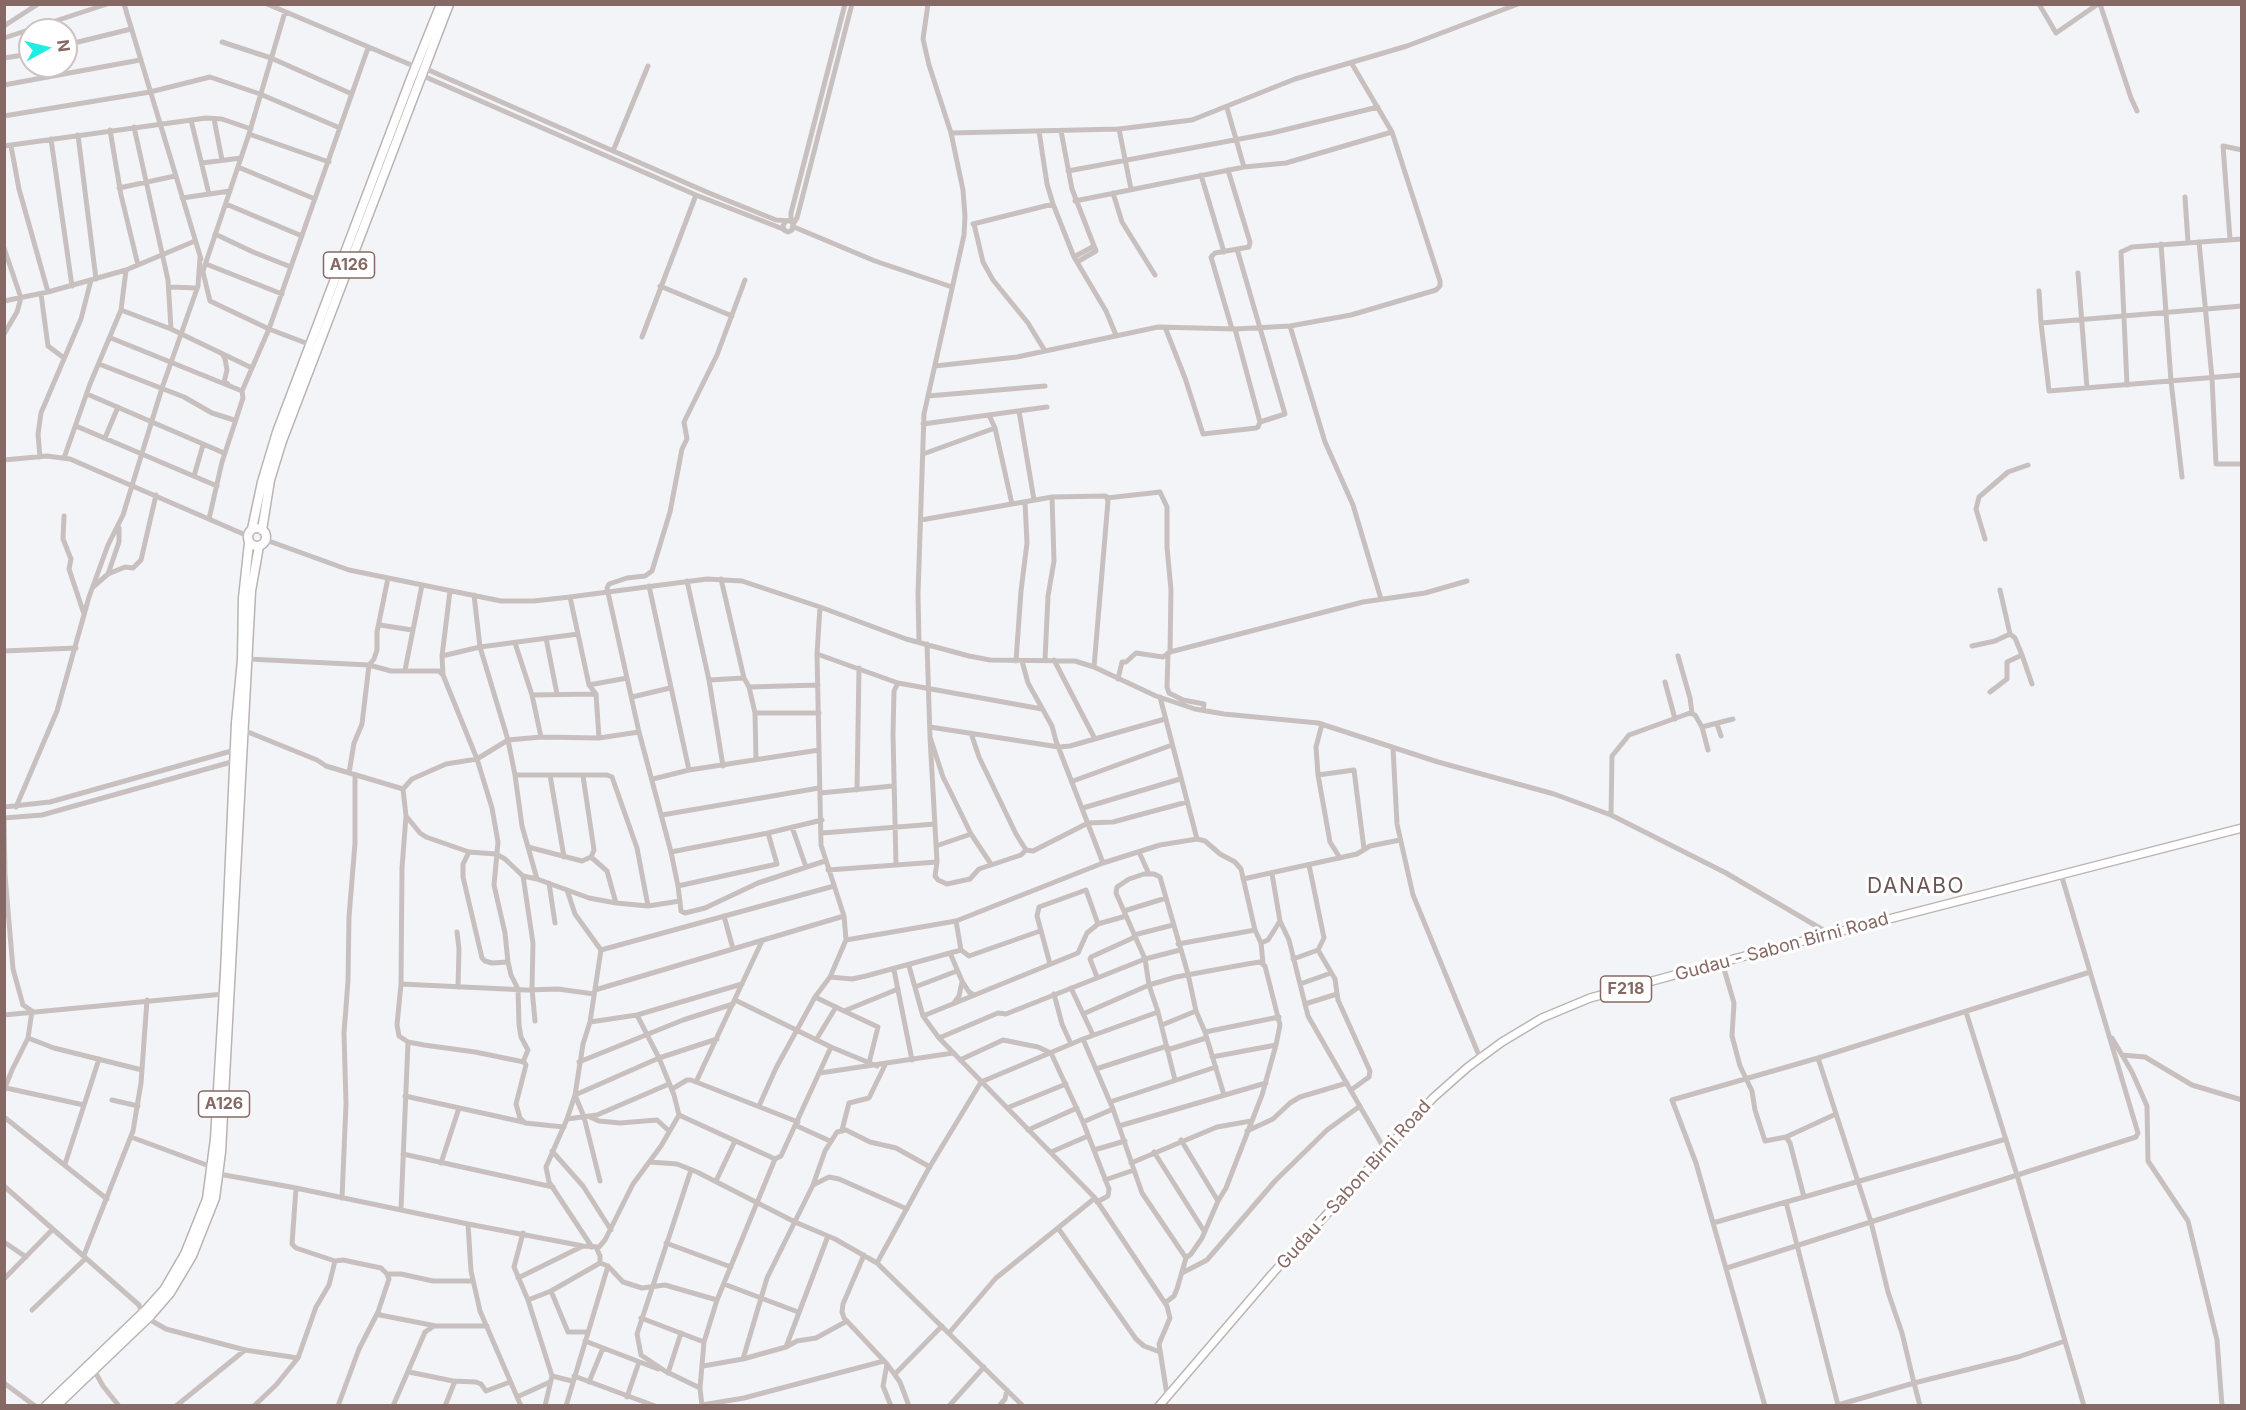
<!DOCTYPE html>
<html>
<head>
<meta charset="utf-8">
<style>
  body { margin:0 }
  #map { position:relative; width:2246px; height:1410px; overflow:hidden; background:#f3f4f7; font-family:Inter,sans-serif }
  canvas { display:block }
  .frame { position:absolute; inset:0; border:6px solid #866964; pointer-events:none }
  .north { position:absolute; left:18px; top:18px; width:60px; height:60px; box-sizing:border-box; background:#fff; border:2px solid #cfc3c1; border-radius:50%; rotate:82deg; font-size:16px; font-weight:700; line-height:24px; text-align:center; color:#866964 }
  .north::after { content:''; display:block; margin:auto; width:21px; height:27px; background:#1dede2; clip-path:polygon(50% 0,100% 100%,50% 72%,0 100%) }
</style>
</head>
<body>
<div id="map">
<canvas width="2246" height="1410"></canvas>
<div class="frame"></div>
<div class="north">N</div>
</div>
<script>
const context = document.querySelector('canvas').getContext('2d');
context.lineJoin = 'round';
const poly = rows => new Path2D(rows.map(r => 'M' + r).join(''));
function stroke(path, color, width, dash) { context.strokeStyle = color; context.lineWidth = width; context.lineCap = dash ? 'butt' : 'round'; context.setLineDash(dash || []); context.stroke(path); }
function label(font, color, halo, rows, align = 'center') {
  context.font = font + ' Inter,sans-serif'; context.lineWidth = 6; context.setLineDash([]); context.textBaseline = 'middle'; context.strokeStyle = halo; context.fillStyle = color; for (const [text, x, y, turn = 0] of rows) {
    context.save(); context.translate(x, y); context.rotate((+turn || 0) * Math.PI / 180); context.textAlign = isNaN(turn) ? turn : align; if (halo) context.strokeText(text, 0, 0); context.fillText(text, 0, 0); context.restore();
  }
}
const major = poly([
  [1159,1406,1273,1273,1433,1098,1468,1067,1502,1042,1542,1018,1590,998,1722,962,2242,828]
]);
const highway = poly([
  '248 537a9 9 0 1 1 18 0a9 9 0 1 1-18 0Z',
  [252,529,262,482,277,432,410,81,441,4],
  [262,530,270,480,282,441,449,4],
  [46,1406,146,1310,164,1290,185,1254,207,1199,215,1139,225,973,236,723,242,660,243,598,249,543],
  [56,1406,151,1315,170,1293,192,1256,215,1198,221,1152,251,591,259,546]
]);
stroke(major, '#bcb4b2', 10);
stroke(highway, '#bab3b2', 11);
stroke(poly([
  [124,4,201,259],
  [267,4,416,67],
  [2039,4,2056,33,2098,4],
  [2100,4,2131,98,2137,111],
  [4,26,38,4],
  [4,38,107,4],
  [222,42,271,58,352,94],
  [66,45,131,29],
  [4,58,30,54],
  [424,68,709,193,776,220,791,221,793,224,792,230,788,232,784,230,783,226,785,222],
  [421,75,696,195,783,229],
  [4,85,140,60],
  [1227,108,1244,167],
  [4,116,150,92,210,77,260,94,340,128],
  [214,119,222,160],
  [191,120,209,194],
  [134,127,168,280,171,329],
  [1119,129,1131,189],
  [110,130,121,195,138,265],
  [1039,131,1047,184,1053,204,1074,257,1106,311,1116,335],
  [1061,131,1072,189,1096,251,1077,262],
  [951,133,1119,129,1192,120,1295,79,1407,46,1518,4],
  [249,134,329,162],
  [78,135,96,279],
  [51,139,72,286],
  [4,146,206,118,222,119,251,129],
  [11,146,19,189,48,292],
  [613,151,648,66],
  [202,163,241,158],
  [238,167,315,199],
  [1228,170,1250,242,1249,247,1215,253,1211,257,1232,329],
  [1068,171,1272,133,1378,107],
  [1201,175,1224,252],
  [119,188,175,176],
  [1113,193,1122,222,1155,275],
  [2185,197,2188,242],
  [182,198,230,191],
  [1075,201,1244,167,1286,163,1392,132],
  [226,204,302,236],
  [791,221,791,213,845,4],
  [793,224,797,218,852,4],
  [973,224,1053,204],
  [974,224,983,262,993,280,1028,323,1045,351],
  [794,227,875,261,952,287],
  [215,234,253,252,291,267],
  [2230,239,2223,146,2242,150],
  [2199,242,2212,378,2216,464,2242,464],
  [2161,244,2171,381,2182,477],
  [4,248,21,298,17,312,4,334],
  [1074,257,1094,246],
  [206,264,282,294],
  [202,268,210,301,269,329,311,345],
  [203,271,249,134,285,12],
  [2078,273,2087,388],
  [745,280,717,355,684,422,687,439,682,449,670,512,652,571,645,576,627,578,609,584,607,588,639,732,671,852,678,886,777,864,768,833],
  [660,286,732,316],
  [170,287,197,288],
  [2039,291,2041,323],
  [41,294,48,346,64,358],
  [4,301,48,292,126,270,195,241],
  [2242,306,2041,323,2049,391,2242,375],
  [121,310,171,329,252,368],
  [1290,326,1325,442,1353,505,1381,599],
  [1165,327,1185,378,1203,434,1256,428,1258,427,1260,422,1285,414,1237,249],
  [1235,329,1260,422],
  [642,337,696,195],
  [111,338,242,391],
  [223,355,225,359,227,370,224,382,228,384],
  [99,364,184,397,212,413,234,420],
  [935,366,1017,357,1158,327,1235,329,1290,326,1351,315,1436,290,1440,286,1440,281,1392,132,1352,64],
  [2127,385,2121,252,2132,247,2242,239],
  [87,394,224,453],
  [928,396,1045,386],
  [1019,411,1034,500],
  [989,415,995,428,1012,504],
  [923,424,1047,407],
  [76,426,217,486],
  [105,438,118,407],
  [923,454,995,428],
  [40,457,38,434,41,413,81,319,91,280],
  [64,458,90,384,121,310,126,270],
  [4,460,47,456,70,459,248,536],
  [194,476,203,445],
  [1107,498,1160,492,1167,507,1167,547,1171,590,1170,652],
  [64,516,63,539,71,559,69,569,84,614],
  [209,519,222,462,243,398,242,391,269,329,368,48],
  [921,520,1052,497,1106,496,1108,501,1094,667],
  [1985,539,1976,509,1979,497,2008,472,2028,465],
  [266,540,349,570,501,601,534,601,570,597,707,579,742,581,820,607,906,639,969,656,990,660,1075,661,1094,667,1156,696,1195,709,1224,714,1318,723,1438,762,1554,794,1611,815,1726,873,1830,934],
  [108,574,119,542,119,528],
  [721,579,744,678],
  [687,581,709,680,723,766],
  [649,586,689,770],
  [93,587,108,574,125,567,133,568,141,560,156,495],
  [450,591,442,656,443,675,477,759,508,740,515,775,522,826,537,879],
  [474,595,480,647,508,740,541,737,599,738,639,732],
  [570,597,589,685,596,694,599,738],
  [380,625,412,630],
  [546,638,557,694],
  [919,642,918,594,924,414,964,235,965,216,963,190,951,133,929,65,923,39,928,4],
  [515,643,532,695,541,737],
  [927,644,930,737,943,777,952,795,971,834,991,864],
  [1972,646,1995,641,2010,634,2000,590],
  [4,651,76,648],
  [1168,653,1167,687,1169,693,1183,700,1204,704,1203,710],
  [817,654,898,683,1042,709],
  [2022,655,2032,684],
  [442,656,480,647,578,634],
  [1678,656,1690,698,1692,713],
  [248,659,369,665,391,671,439,671,443,675],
  [1045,660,1048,596,1054,561,1052,497],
  [1054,660,1095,739],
  [1016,661,1021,591,1027,543,1025,502],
  [1022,661,1028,683,1052,726,1056,741,1103,863],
  [405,670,422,585],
  [1118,679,1122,662,1126,662,1136,653,1163,657,1170,652,1363,602,1425,593,1467,581],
  [709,680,744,678,749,687,755,713,756,759],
  [1665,682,1675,719],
  [589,685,627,678],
  [749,687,818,685],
  [1990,692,2007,679,2007,662,2022,655,2015,638,2010,634],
  [532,695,596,694],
  [632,697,670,688],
  [1160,697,1197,839],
  [755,713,819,713],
  [1322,724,1316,747,1318,775,1330,842,1340,858],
  [1717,724,1721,736],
  [930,727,1059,747,1070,746,1165,719],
  [1702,727,1708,750],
  [243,730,317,760,326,766,403,789],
  [971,733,979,757,1016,834,1026,850,1033,851,1088,823,1113,822,1187,802],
  [930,737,937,862,935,876,938,880,947,884,970,879,979,869,1021,855,1026,850],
  [1393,748,1397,824,1413,895,1480,1058],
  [349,773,354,743,362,724,369,665,374,659,377,650,377,632,388,578],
  [515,775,607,775,612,777,637,848,648,906],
  [550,775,564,857],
  [1318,775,1354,770,1364,849],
  [653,779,689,770,819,750],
  [1073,781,1172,745],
  [857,790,859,668],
  [820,793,893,786],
  [4,807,50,802,235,750],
  [16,807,57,711,89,597,108,545,123,515,162,388,198,286,200,258],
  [1083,808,1180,779],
  [662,815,819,788],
  [1611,815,1612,756,1629,735,1690,713,1695,715,1702,727,1733,719],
  [406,816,420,833,426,837,469,852,496,854,505,859,523,876,537,879,589,898,616,903,648,906,680,901],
  [4,817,5,875,13,969,23,1005,32,1011],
  [4,818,42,815,235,761],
  [792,827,806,867],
  [822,833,935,824],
  [936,846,971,834],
  [528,847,582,861,591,857,594,850,583,776],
  [469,852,463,864,463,877,482,958,485,961,492,963,508,962],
  [671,852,768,833,822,820],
  [1139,852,1149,874],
  [591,857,607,871,616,903],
  [896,865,893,734,894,691,898,683],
  [828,870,937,862],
  [1272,874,1280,921,1289,940,1308,1016,1385,1150],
  [523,876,533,943,532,989,535,1021],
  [1243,879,1357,854,1370,846,1400,840],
  [549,883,555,923],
  [678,886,681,911,685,913,705,908,758,883,825,861],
  [567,890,575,914,601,950,590,1022,583,1044,575,1095,567,1119,546,1167,549,1182,592,1247],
  [1124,911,1166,898],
  [724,916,733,949],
  [956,921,961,950,969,956,1040,931],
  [457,932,459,949,458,987],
  [1134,935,1173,925],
  [846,940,956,921,1103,863,1160,845,1197,839,1205,841,1220,854,1235,862,1241,869,1255,930,1261,943],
  [1178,944,1255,930],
  [601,950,834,886],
  [1318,950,1335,979,1338,1000,1370,1071,1369,1077,1351,1090],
  [950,953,962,981,969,992,974,995],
  [1293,959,1318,950,1324,938,1309,865],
  [1722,962,1734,1003,1732,1036,1740,1066,1752,1091,1755,1110,1765,1141,1786,1137,1790,1143,1804,1197,1786,1202,1838,1405,1914,1383,1920,1406],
  [1263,963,1261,943,1268,940,1280,921],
  [1050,964,1037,916,1039,907,1086,890,1098,924],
  [909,966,923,1016,939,1038,1095,1198,1167,1306,1170,1318,1159,1344,1167,1395],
  [894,970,912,1060],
  [830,977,852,979,866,976,961,950],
  [1097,977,1090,959,1091,957,1135,937],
  [401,984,526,990,558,989,594,994],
  [1300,984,1331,973],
  [915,987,957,971],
  [1071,988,1093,1035],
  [595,990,844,916],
  [1054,994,1062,1024,1071,1044],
  [815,997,844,1011,898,989],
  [735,1000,831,1047,877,1066],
  [954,1003,959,996,962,982],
  [1305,1004,1337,994],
  [844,1011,878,1027,869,1063],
  [1966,1012,2017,1175,2065,1341],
  [1083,1014,1149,985,1176,977,1247,964,1260,962,1265,966,1280,1025,1276,1045,1262,1095,1226,1188,1218,1201,1202,1238,1191,1254,1186,1258,1177,1289,1174,1296,1165,1303],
  [4,1015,224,994],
  [923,1016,1078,953,1087,933,1098,924,1126,916],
  [590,1022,637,1015,742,984],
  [1162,1025,1196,1011],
  [1205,1032,1279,1017],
  [28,1038,54,1048,142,1070],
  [939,1038,998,1013,1006,1014,1145,959,1180,950],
  [2112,1038,2132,1072,2147,1106,2148,1161,2188,1221,2217,1340,2222,1406],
  [1083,1039,1113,1109,1142,1193,1186,1258],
  [816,1040,836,1007],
  [1167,1050,1206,1038],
  [2122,1055,2145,1057,2192,1085,2242,1100],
  [1212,1057,1276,1045],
  [1818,1058,1871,1222,1888,1292,1902,1333,1914,1383,2018,1357,2065,1341,2084,1406],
  [960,1060,1003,1040,1038,1047,1051,1053,1083,1122,1109,1189,1108,1196,1097,1202],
  [523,1062,528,1050,521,1037,519,1025,518,989,511,975,508,962,505,933,494,885,498,842,492,808,477,759,446,764,412,779,403,789,406,816,402,868,401,984,397,1025,399,1036,408,1042,424,1045,475,1052,524,1062,526,1065,516,1104,520,1118,525,1123,564,1127],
  [579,1062,683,1020,733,1004],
  [1096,1069,1167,1046],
  [820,1073,953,1053],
  [1175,1080,1158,1012,1149,985,1145,959,1116,893,1117,887,1129,879,1144,874,1154,874,1160,877,1188,974,1196,1011,1205,1032,1224,1095],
  [696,1082,762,941],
  [6,1088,84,1105],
  [672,1089,687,1080,691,1080,798,1122],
  [4,1090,12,1070,28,1038,32,1011],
  [575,1095,659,1058,717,1039],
  [575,1095,584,1117,600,1181],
  [405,1096,523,1122],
  [112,1100,138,1106],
  [1110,1102,1216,1067],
  [759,1106,776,1068,815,997,830,977,846,940,844,916,821,845,817,654,820,607],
  [1007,1108,1066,1084],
  [679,1115,775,1159],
  [4,1117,107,1199],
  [590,1117,599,1121,620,1123,657,1120,669,1131],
  [567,1119,597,1115,669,1084],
  [1083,1122,1113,1109],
  [797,1126,830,1141],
  [1119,1126,1266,1083],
  [842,1130,849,1103,869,1098,885,1065],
  [1028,1130,1077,1108],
  [1247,1131,1273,1119,1290,1103,1300,1097,1347,1083],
  [131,1137,212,1167],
  [1786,1137,1836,1114],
  [1181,1140,1218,1201],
  [1094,1150,1125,1141],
  [552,1151,583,1186,611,1230],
  [1051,1152,1088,1136],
  [1154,1152,1204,1231],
  [403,1154,553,1187],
  [650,1162,677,1164,697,1172,795,1222,835,1239,877,1263,1023,1406],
  [441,1163,459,1108],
  [1131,1163,1217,1127,1251,1121],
  [65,1164,99,1059],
  [219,1174,296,1188,468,1224,583,1246,599,1247,605,1240,633,1184,661,1146,679,1115,674,1095,659,1058,637,1015],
  [1105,1180,1134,1170],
  [716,1181,735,1141],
  [813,1185,829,1177,839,1179,907,1209],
  [4,1186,139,1305,142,1313,147,1318,166,1329,245,1350,298,1358],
  [296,1188,292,1244,296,1248,335,1261,343,1260,381,1268,387,1274,389,1279,378,1312,380,1315,436,1326,487,1326],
  [1804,1197,2006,1139],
  [342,1198,346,1104,344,1033,348,981,349,917,355,843,355,775],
  [401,1209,408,1042],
  [1713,1223,1786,1202],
  [468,1224,471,1271,480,1311,521,1406],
  [1058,1228,1136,1339,1144,1346,1160,1352],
  [523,1233,514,1267,528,1300,552,1376,545,1406],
  [4,1242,26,1257],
  [666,1243,731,1267],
  [596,1247,600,1256,600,1263],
  [84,1255,133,1131,141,1083,147,1000],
  [864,1255,843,1304,842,1312,844,1318,887,1364,900,1382,909,1406],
  [877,1263,929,1168,981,1082,1083,1039,1158,1012],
  [1727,1268,2136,1137,2138,1133,2061,874],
  [1182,1273,1207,1260,1275,1181,1327,1130,1360,1106],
  [387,1274,401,1274,433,1281,473,1281],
  [518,1278,583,1246],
  [4,1279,53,1229],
  [724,1284,798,1312],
  [551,1291,568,1332,587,1332],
  [528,1300,551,1291,600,1263,608,1266,623,1282,642,1288,665,1285,717,1300],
  [32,1310,86,1258],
  [641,1318,704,1342],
  [949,1333,996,1278,1095,1198],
  [585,1341,658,1369],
  [786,1347,828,1236],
  [743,1359,767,1278,813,1185,825,1151,837,1132,846,1130,870,1142,896,1148,930,1167],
  [887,1364,883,1386,891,1406],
  [703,1366,743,1359,786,1347,797,1341,816,1338,847,1321],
  [94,1370,103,1386,119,1406],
  [409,1372,453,1381,476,1382,481,1384,486,1391,510,1382],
  [667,1372,700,1388],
  [668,1373,641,1355,637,1334,691,1170],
  [668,1373,681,1333],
  [895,1374,942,1326],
  [552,1376,572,1381],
  [574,1376,655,1406],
  [589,1382,603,1348],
  [4,1383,35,1406],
  [517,1397,550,1382],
  [627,1397,639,1362],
  [702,1405,744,1398,884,1361],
  [176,1406,245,1350],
  [254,1406,276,1385,298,1358,316,1307,329,1285,335,1261],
  [338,1406,359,1349,378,1312],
  [393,1406,425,1332,434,1326],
  [445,1406,455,1381],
  [566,1406,608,1266],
  [702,1406,700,1388,704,1342,717,1300,775,1159,781,1156,831,1047],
  [949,1406,984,1367],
  [999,1406,1005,1399,1007,1390],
  [1765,1406,1696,1163,1672,1100,1818,1058,2090,972]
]), '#c8c0bf', 5);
stroke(major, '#fff', 7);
stroke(highway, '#fff', 8);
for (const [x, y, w] of [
  [349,265,51],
  [1626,989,51],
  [224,1104,51]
]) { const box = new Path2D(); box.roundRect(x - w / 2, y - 13, w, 26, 4.5); context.fillStyle = '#fff'; context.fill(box); stroke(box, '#866964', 1.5); }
label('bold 16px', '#866964', null, [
  ["A126",349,265],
  ["F218",1626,989],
  ["A126",224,1104]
]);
label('18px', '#866964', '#fff', [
  ["Gudau - Sabon Birni Road",1782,947,-15],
  ["Gudau - Sabon Birni Road",1354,1185,-48]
]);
context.letterSpacing = '1.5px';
label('21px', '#6b5652', '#fff', [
  ["DANABO",1916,887]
]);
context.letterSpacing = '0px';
</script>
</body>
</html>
